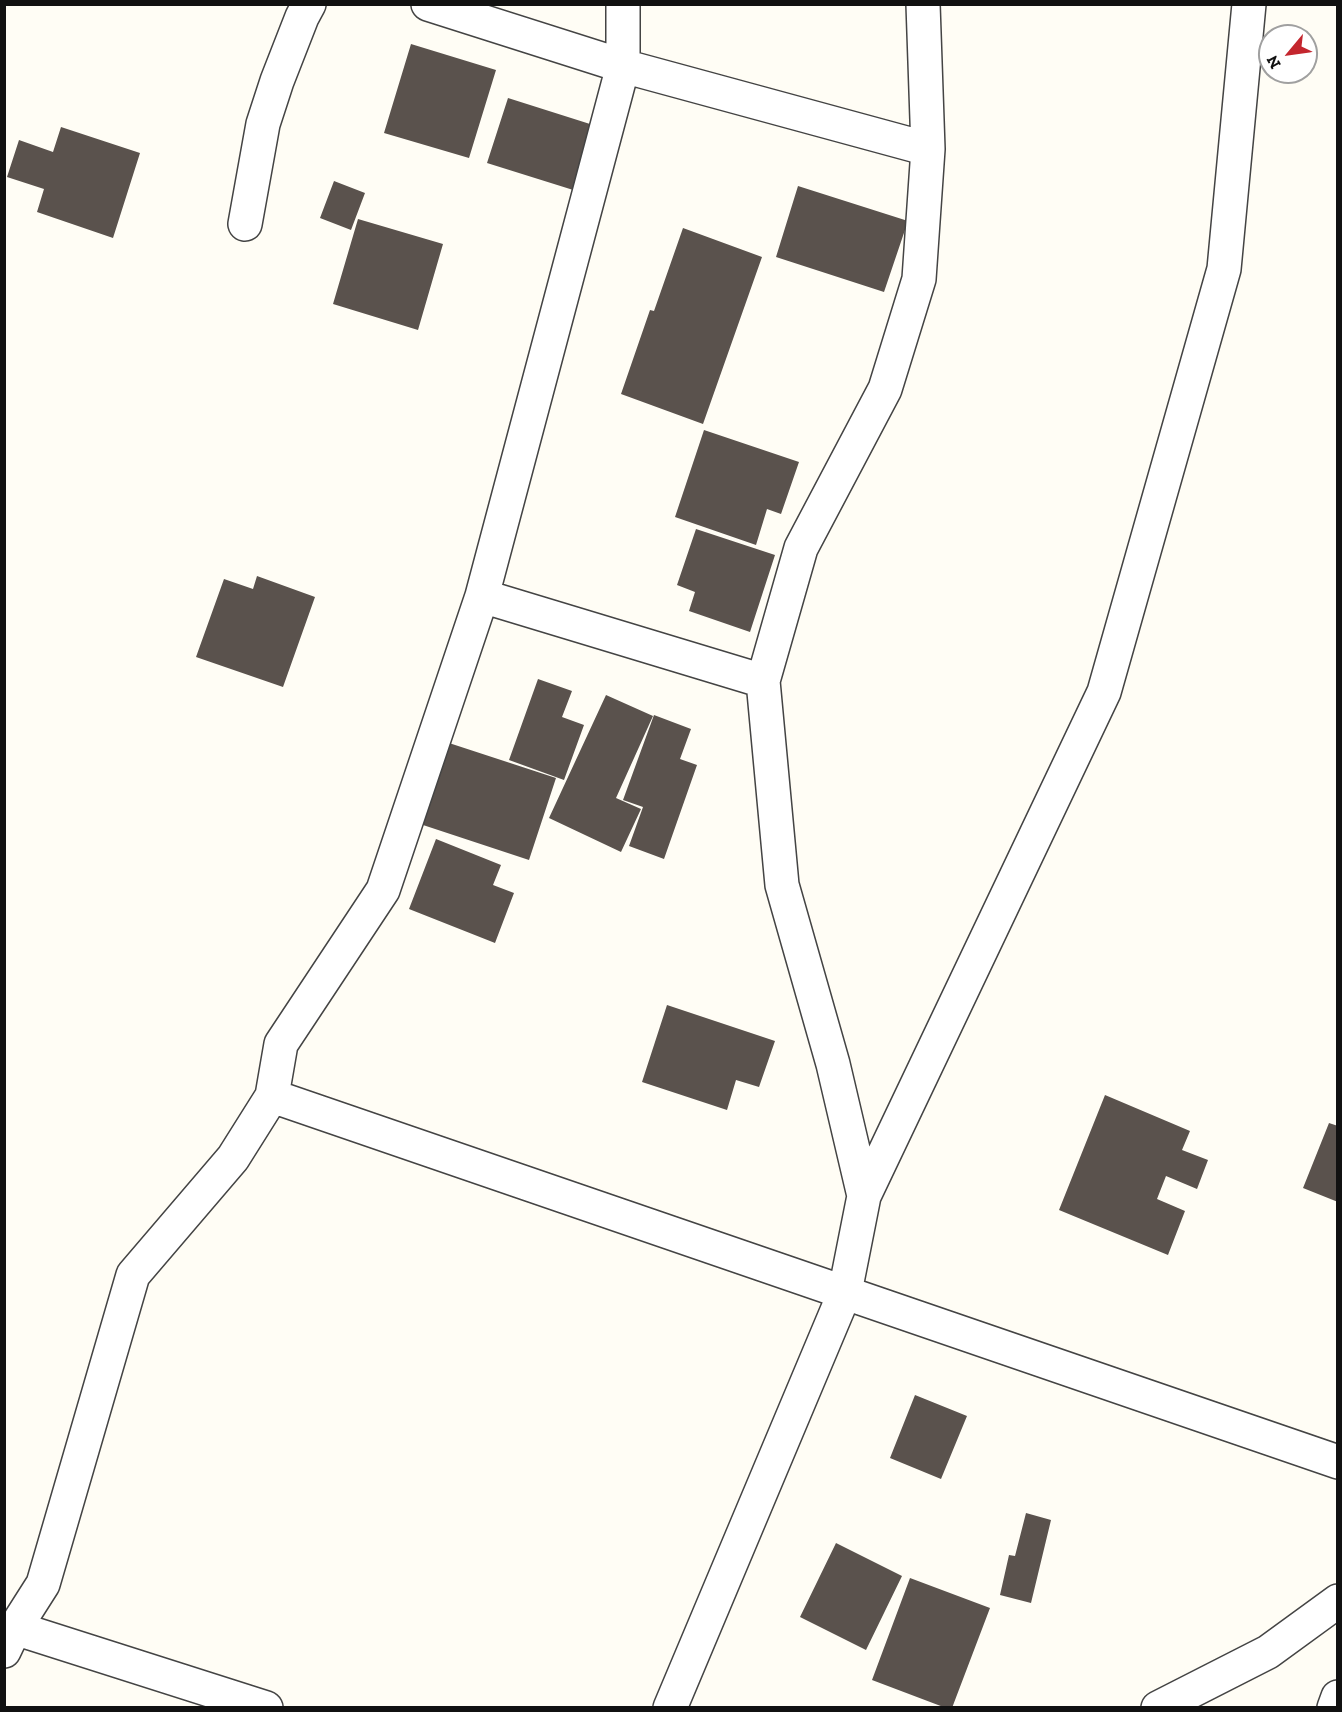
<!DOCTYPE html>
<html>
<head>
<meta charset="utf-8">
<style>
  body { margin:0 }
  #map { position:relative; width:1342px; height:1712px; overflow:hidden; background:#fffdf5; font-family:"Zilla Slab",serif }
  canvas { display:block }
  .frame { position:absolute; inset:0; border:6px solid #111; pointer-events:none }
  .north { position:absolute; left:1258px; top:24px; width:60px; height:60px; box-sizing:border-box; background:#fff; border:2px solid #a0a0a0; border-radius:50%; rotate:241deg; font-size:16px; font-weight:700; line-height:24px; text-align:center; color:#111 }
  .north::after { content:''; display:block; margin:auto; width:21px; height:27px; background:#c4262e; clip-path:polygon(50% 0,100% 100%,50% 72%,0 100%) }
</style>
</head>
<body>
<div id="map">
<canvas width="1342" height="1712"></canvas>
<div class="frame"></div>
<div class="north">N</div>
</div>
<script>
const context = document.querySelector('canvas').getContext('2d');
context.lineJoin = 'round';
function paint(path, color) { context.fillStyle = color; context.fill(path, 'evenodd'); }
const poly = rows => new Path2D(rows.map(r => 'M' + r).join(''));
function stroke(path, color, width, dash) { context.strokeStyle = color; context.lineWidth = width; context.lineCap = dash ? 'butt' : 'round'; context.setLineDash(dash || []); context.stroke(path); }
paint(poly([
  [411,44,496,70,469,158,384,133],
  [508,98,590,124,596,103,586,194,487,163],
  [61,127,140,153,113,238,37,212,44,189,7,177,19,140,53,152],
  [334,181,365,193,351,230,320,218],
  [798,186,908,221,884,292,776,257],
  [358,219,443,244,418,330,333,304],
  [683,228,762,257,703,424,621,394,650,310,654,311],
  [704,430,799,462,781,514,767,509,756,545,675,517],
  [696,529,775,555,750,632,689,611,695,592,677,585],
  [257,576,315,597,283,687,196,657,224,579,253,589],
  [538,679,572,691,562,717,584,725,564,780,509,760],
  [606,695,653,716,616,798,641,809,621,852,549,818],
  [654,715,691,729,680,759,697,765,664,859,629,846,643,807,623,800],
  [449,743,556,778,529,860,423,825],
  [436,839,501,865,493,885,514,893,495,943,409,909],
  [667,1005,775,1041,759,1087,736,1080,727,1110,642,1082],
  [1105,1095,1190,1131,1182,1150,1208,1160,1197,1189,1166,1176,1157,1199,1185,1211,1168,1255,1059,1210],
  [1329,1123,1338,1126,1338,1202,1303,1188],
  [915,1395,967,1416,941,1479,890,1458],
  [1026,1513,1051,1520,1031,1603,1000,1595,1009,1555,1015,1556],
  [836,1543,902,1576,866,1650,800,1617],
  [910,1578,990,1608,952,1708,946,1708,872,1680]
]), '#5a524d');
const minor = poly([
  [428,4,623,66,928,149],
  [245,224,263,124,277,81,302,17,309,4],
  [482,596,763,681],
  [272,1096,1338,1462],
  [864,1196,1104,692,1224,269,1249,4],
  [4,1628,15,1628,266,1708],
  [4,1651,15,1628,43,1584,133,1275,233,1158,272,1096,281,1044,383,890,482,596,623,66,623,4],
  [670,1708,845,1292,864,1196,833,1064,782,885,763,681,801,548,885,389,919,279,928,149,923,4],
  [1158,1708,1268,1652,1338,1601],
  [1334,1708,1338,1697]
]);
stroke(minor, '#444', 36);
stroke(minor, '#fff', 33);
</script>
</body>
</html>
